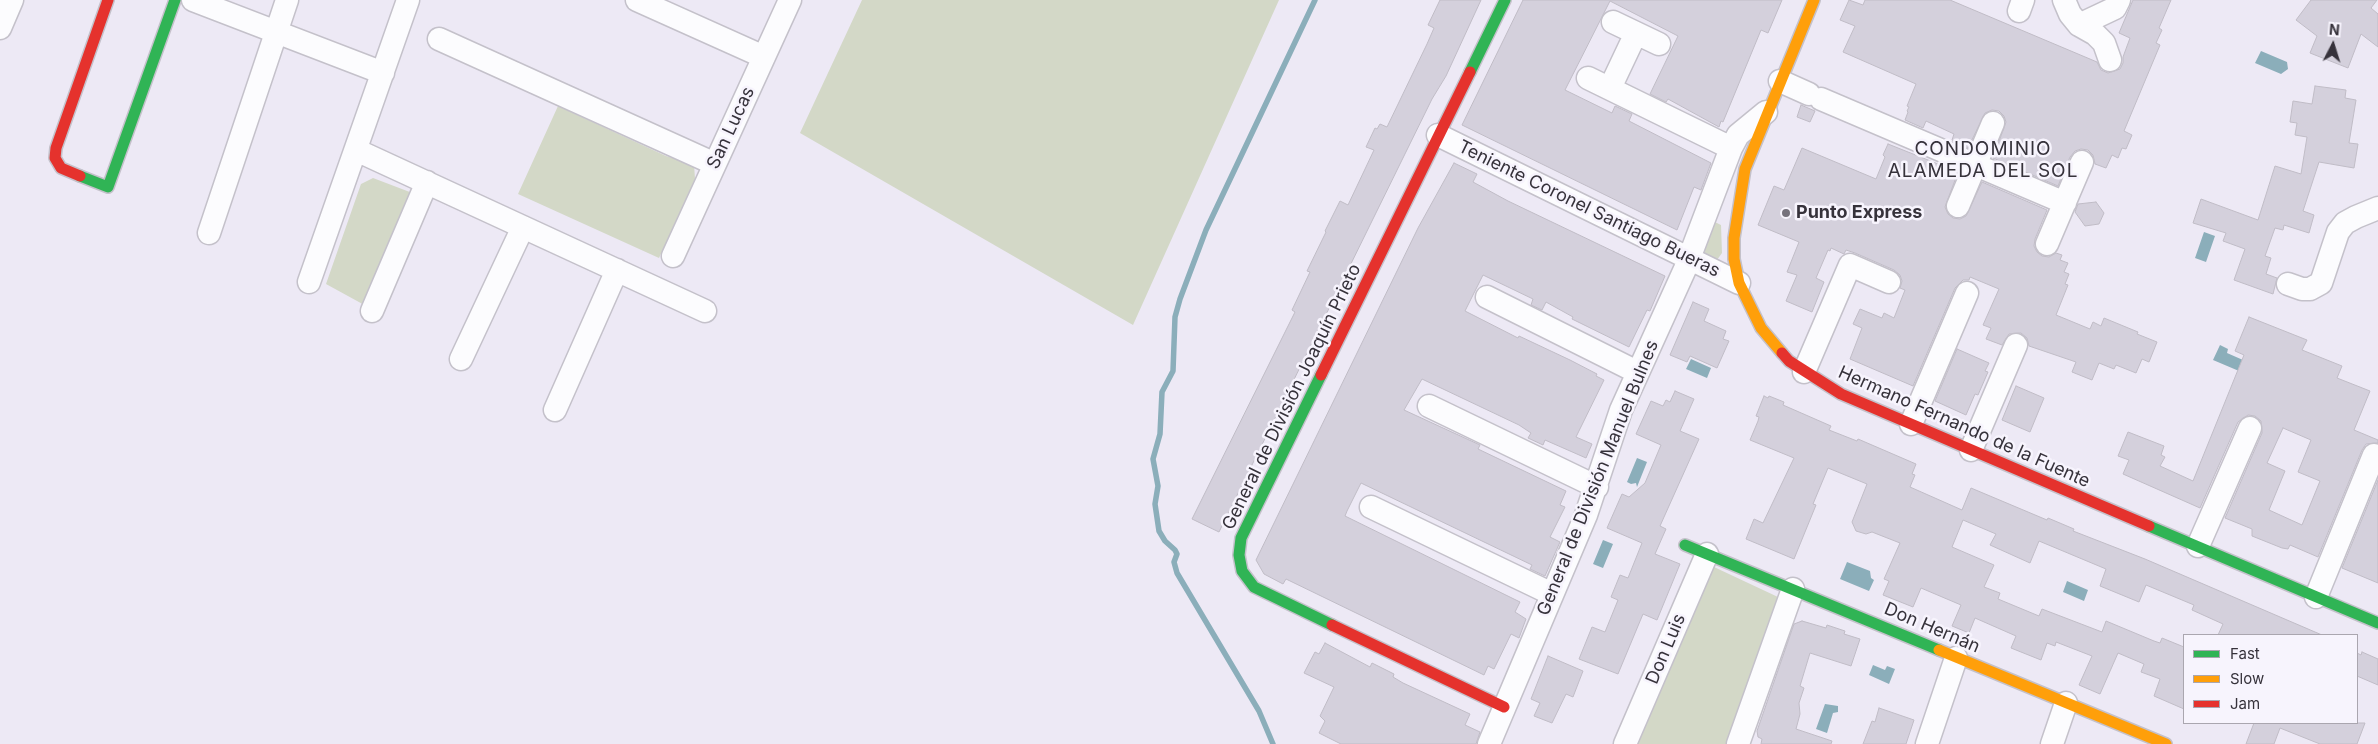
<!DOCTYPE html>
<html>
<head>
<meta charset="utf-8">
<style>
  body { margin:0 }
  #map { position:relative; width:2378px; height:744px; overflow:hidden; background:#ede9f5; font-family:Inter,sans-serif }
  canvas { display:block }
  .legend { position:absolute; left:2183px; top:634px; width:175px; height:90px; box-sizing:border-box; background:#f7f4fd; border:1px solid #aaa6af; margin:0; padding:6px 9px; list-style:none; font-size:15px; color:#36323b }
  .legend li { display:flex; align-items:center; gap:10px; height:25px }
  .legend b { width:25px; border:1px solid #aaa6af }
  .north { position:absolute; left:2308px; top:20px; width:50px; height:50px; -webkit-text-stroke:4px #f7f4fd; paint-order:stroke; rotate:5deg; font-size:14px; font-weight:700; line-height:20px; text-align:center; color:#36323b }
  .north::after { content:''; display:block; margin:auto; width:18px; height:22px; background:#36323b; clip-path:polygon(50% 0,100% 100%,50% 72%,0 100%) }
</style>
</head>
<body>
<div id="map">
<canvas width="2378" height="744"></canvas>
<ul class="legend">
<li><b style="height:6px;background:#30b455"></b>Fast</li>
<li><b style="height:6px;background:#ff9f0a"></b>Slow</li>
<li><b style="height:6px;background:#e5322d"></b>Jam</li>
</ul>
<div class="north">N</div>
</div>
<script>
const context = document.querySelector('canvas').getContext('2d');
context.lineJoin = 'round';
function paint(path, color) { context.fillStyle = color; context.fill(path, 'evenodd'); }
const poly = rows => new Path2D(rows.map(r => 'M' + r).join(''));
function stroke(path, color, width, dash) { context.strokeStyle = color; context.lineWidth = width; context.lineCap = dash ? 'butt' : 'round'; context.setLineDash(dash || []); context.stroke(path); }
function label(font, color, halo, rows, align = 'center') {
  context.font = font + ' Inter,sans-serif'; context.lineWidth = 5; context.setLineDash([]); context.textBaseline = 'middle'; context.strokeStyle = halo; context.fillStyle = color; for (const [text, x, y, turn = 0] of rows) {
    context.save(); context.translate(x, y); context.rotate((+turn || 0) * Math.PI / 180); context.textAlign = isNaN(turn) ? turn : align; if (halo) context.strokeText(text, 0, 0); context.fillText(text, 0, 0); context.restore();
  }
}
paint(poly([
  [862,0,1279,0,1133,325,800,133],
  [558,106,666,156,694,164,695,179,659,258,518,194],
  [373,178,415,194,368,307,326,284,361,184],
  [1715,222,1721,225,1722,253,1717,260,1704,258,1702,249],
  [1714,567,1778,597,1729,744,1633,744,1703,578]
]), '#d3d8c7');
paint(poly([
  [2261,51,2287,62,2288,69,2281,74,2255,63],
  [2204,232,2215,236,2206,262,2195,258],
  [2220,345,2228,349,2227,353,2243,360,2239,371,2213,360],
  [1691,359,1711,368,1707,378,1686,369],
  [1637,458,1647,462,1637,487,1636,483,1631,484,1627,482],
  [1603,540,1613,544,1603,568,1593,564],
  [1847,562,1870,571,1871,578,1874,580,1869,591,1840,579],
  [2067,581,2088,590,2084,601,2063,592],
  [1873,665,1885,670,1887,666,1895,669,1889,684,1869,675],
  [1825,704,1838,706,1838,712,1833,713,1827,733,1816,729]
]), '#8baeba');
stroke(poly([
  [1273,744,1259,711,1177,573,1174,562,1177,554,1175,550,1165,541,1159,531,1155,504,1158,486,1153,459,1160,434,1162,392,1173,371,1175,317,1180,299,1206,230,1315,0]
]), '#8baeba', 5.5);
const building = poly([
  [1440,0,1481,0,1446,76,1432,99,1219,532,1192,519,1295,312,1292,310,1310,272,1307,271,1326,232,1325,231,1340,201,1348,205,1374,150,1366,147,1375,128,1377,129,1380,124,1387,127,1427,44,1434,28,1428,25,1440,0],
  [1523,0,1782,0,1768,33,1761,30,1723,122,1721,121,1719,127,1668,99,1666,102,1650,94,1678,36,1610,1,1565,90,1612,113,1615,106,1632,114,1629,121,1711,163,1701,190,1694,187,1677,230,1462,125,1523,0],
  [1849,0,1863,5,1865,0,1950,0,2097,62,2101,70,2108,73,2120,69,2123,63,2123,57,2130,38,2119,33,2133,0,2171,0,2159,28,2162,30,2156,43,2160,45,2124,131,2132,135,2126,149,2122,148,2118,158,2112,155,2106,168,2095,164,2093,155,2088,150,2081,149,2075,151,2070,157,2058,186,1993,158,2006,122,2004,116,1999,111,1992,110,1985,113,1968,148,1952,140,1954,134,1926,121,1923,128,1905,120,1908,112,1907,111,1909,107,1907,106,1916,84,1843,52,1855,26,1840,20,1849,0],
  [2311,0,2377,0,2371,8,2378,14,2378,47,2361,34,2348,68,2310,53,2317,36,2296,20,2311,0],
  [2315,86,2346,90,2345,98,2356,100,2349,143,2358,144,2354,168,2319,162,2303,211,2314,215,2309,233,2284,225,2283,230,2275,228,2265,256,2271,258,2266,274,2277,278,2273,294,2234,280,2245,249,2223,241,2226,233,2193,223,2201,199,2258,220,2275,166,2301,174,2307,137,2295,135,2297,123,2290,122,2293,101,2312,104,2315,86],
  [1801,105,1815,111,1810,122,1797,117,1801,105],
  [1888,144,1958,172,1945,207,1948,214,1953,218,1960,219,1966,216,1982,182,2047,210,2035,239,2034,246,2037,252,2042,256,2049,257,2056,253,2062,255,2060,260,2068,263,2064,272,2069,274,2065,284,2068,285,2056,315,2090,329,2093,322,2101,326,2104,318,2138,332,2137,334,2157,342,2149,362,2142,359,2136,373,2116,365,2114,369,2099,363,2092,380,2072,372,2076,362,2029,346,2027,338,2021,333,2009,334,2002,345,1986,339,1991,328,1983,325,1999,289,1970,277,1969,280,1963,280,1955,288,1913,386,1850,359,1862,328,1853,324,1860,309,1882,318,1884,313,1894,318,1905,290,1900,288,1902,281,1900,275,1894,270,1855,253,1846,250,1844,254,1831,248,1830,251,1828,250,1816,278,1824,282,1812,312,1786,301,1797,275,1787,272,1799,242,1758,225,1774,186,1784,190,1802,148,1876,179,1885,157,1883,155,1888,144],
  [1454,163,1477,174,1473,182,1508,201,1665,276,1650,311,1647,310,1629,347,1572,319,1573,317,1546,302,1542,310,1531,305,1533,299,1483,275,1465,311,1518,338,1519,336,1570,360,1597,374,1596,376,1604,380,1576,437,1592,444,1586,458,1545,440,1543,445,1528,438,1531,433,1519,425,1422,379,1404,410,1480,445,1478,449,1566,491,1560,505,1565,507,1550,537,1560,542,1545,576,1530,569,1532,565,1361,483,1347,511,1345,516,1520,602,1515,612,1526,619,1519,638,1511,634,1494,669,1488,666,1484,675,1286,579,1283,584,1264,574,1256,560,1418,228,1454,163],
  [2096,202,2104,213,2099,224,2085,226,2075,212,2078,204,2096,202],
  [1693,302,1709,309,1704,321,1726,331,1723,339,1729,341,1717,368,1690,356,1687,362,1670,355,1693,302],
  [2249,317,2307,340,2302,350,2342,366,2337,378,2370,391,2354,430,2378,440,2378,443,2366,444,2362,450,2318,557,2290,545,2288,549,2282,548,2252,536,2252,529,2225,518,2262,433,2261,421,2255,416,2248,415,2238,422,2200,508,2123,474,2129,460,2118,456,2128,432,2164,446,2161,455,2165,457,2160,466,2193,481,2244,355,2235,351,2249,317],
  [2283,428,2311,440,2298,472,2320,481,2302,525,2269,510,2285,471,2267,463,2283,428],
  [1957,349,1989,363,1985,371,1988,372,1978,395,1975,394,1966,415,1935,401,1957,349],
  [2016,386,2044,398,2030,432,2002,420,2016,386],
  [1675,391,1694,399,1680,431,1699,439,1660,526,1666,529,1655,554,1680,564,1657,620,1643,614,1618,674,1579,659,1592,627,1605,632,1618,600,1611,597,1620,575,1628,578,1642,543,1607,528,1622,494,1629,497,1645,483,1661,445,1636,434,1651,401,1663,406,1666,400,1670,402,1675,391],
  [1764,396,1768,398,1769,396,1784,402,1783,405,1831,426,1829,430,1857,441,1858,439,1916,464,1912,474,1915,475,1910,487,1962,510,1971,488,2047,520,2048,518,2074,529,2073,531,2145,559,2322,635,2218,635,2223,624,2192,610,2194,605,2146,585,2139,602,2100,586,2106,569,2039,541,2030,563,1990,545,1996,534,1963,520,1952,547,1994,565,1984,587,2000,593,1998,599,2039,616,2042,609,2102,632,2106,621,2154,641,2160,643,2162,638,2184,647,2184,709,2154,696,2160,679,2141,672,2144,664,2118,653,2100,694,2079,685,2092,656,2056,642,2055,646,2047,643,2041,660,2011,648,2016,636,1975,618,1969,633,1952,626,1961,605,1921,588,1913,607,1883,595,1889,581,1884,579,1900,543,1872,532,1866,534,1856,531,1852,522,1867,484,1828,468,1813,504,1816,505,1794,559,1746,539,1754,519,1763,523,1794,458,1750,440,1758,421,1759,417,1756,416,1764,396],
  [2378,480,2378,583,2342,568,2378,480],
  [1802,621,1826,628,1827,625,1845,631,1844,634,1860,639,1851,666,1810,653,1800,686,1804,688,1799,703,1800,714,1796,729,1832,741,1831,744,1761,744,1762,739,1758,737,1757,731,1794,624,1802,621],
  [1325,643,1370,667,1372,663,1394,674,1393,677,1403,683,1470,714,1465,725,1480,732,1476,744,1341,744,1319,733,1325,721,1320,716,1334,687,1304,673,1315,652,1319,654,1325,643],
  [2362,652,2378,659,2378,685,2357,676,2357,653,2361,655,2362,652],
  [1548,656,1583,671,1573,697,1566,694,1552,723,1534,716,1540,703,1531,699,1548,656],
  [1879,708,1914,720,1906,744,1863,744,1872,721,1875,722,1879,708],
  [2254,723,2365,723,2357,744,2320,744,2280,728,2274,744,2246,744,2254,723]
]);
paint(building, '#d4d0dc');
stroke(building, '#c0bcc6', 1);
const street = poly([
  [193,0,383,73],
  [637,0,764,57],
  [2064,0,2070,14,2079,25,2095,34,2104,43,2110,60],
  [2019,11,2023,0],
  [1613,22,1659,44],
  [2079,25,2115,8,2119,0],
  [0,28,12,0],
  [439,39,715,164],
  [1588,78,1731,148],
  [1780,81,1809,94],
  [1610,88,1636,33],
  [1821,99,2065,203],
  [1438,135,1739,283],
  [356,150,705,311],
  [1958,206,1993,123],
  [209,233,287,0],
  [2047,244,2082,162],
  [673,256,790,0],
  [309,282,408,0],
  [2288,284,2302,289,2310,289,2321,283,2338,232,2345,223,2356,217,2378,208],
  [1487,297,1637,372],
  [372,311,427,182],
  [461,359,523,227],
  [1804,372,1850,265,1889,282],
  [1429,406,1597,487],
  [555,410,617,270],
  [1911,424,1967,293],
  [1971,450,2016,345],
  [1371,507,1552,594],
  [2198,546,2250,428],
  [2316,597,2374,455],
  [1489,744,1586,515,1621,410,1685,269,1731,148,1738,135,1766,112],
  [1625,744,1707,554],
  [1738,744,1793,589],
  [1927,744,1956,658],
  [2052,744,2066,703]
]);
const fast = poly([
  [1470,72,1505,0],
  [80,176,108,187,175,0],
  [1321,375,1241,538,1239,555,1242,571,1254,587,1332,625],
  [2149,526,2378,623],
  [1685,545,1939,650]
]);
const slow = poly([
  [1782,353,1761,328,1739,283,1734,259,1734,238,1745,169,1814,0],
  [1939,650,2166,744]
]);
const jam = poly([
  [80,176,61,168,55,158,56,148,108,0],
  [1782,353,1789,361,1841,394,2149,526],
  [1321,375,1470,72],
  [1332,625,1504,707]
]);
stroke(street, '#c4c1ca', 25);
stroke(fast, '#c4c1ca', 14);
stroke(slow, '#c4c1ca', 14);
stroke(jam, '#c4c1ca', 14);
stroke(street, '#fcfcfe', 22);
stroke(fast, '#30b455', 11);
stroke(slow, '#ff9f0a', 11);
stroke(jam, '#e5322d', 11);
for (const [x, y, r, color] of [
  [1786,213,5,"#76727c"]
]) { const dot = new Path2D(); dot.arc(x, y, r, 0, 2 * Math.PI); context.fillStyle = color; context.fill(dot); stroke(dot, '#f7f4fd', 2); }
label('18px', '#36323b', '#f7f4fd', [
  ["San Lucas",731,128,-65],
  ["Teniente Coronel Santiago Bueras",1589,209,26],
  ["General de División Joaquín Prieto",1292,397,-64],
  ["Hermano Fernando de la Fuente",1964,427,24],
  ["General de División Manuel Bulnes",1598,478,-68],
  ["Don Hernán",1932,628,23],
  ["Don Luis",1666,649,-67]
]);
label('bold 18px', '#36323b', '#f7f4fd', [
  ["Punto Express",1796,213]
], 'left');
context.letterSpacing = '1px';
label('19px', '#36323b', '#f7f4fd', [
  ["CONDOMINIO",1983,149],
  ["ALAMEDA DEL SOL",1983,171]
]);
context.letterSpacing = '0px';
</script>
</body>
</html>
